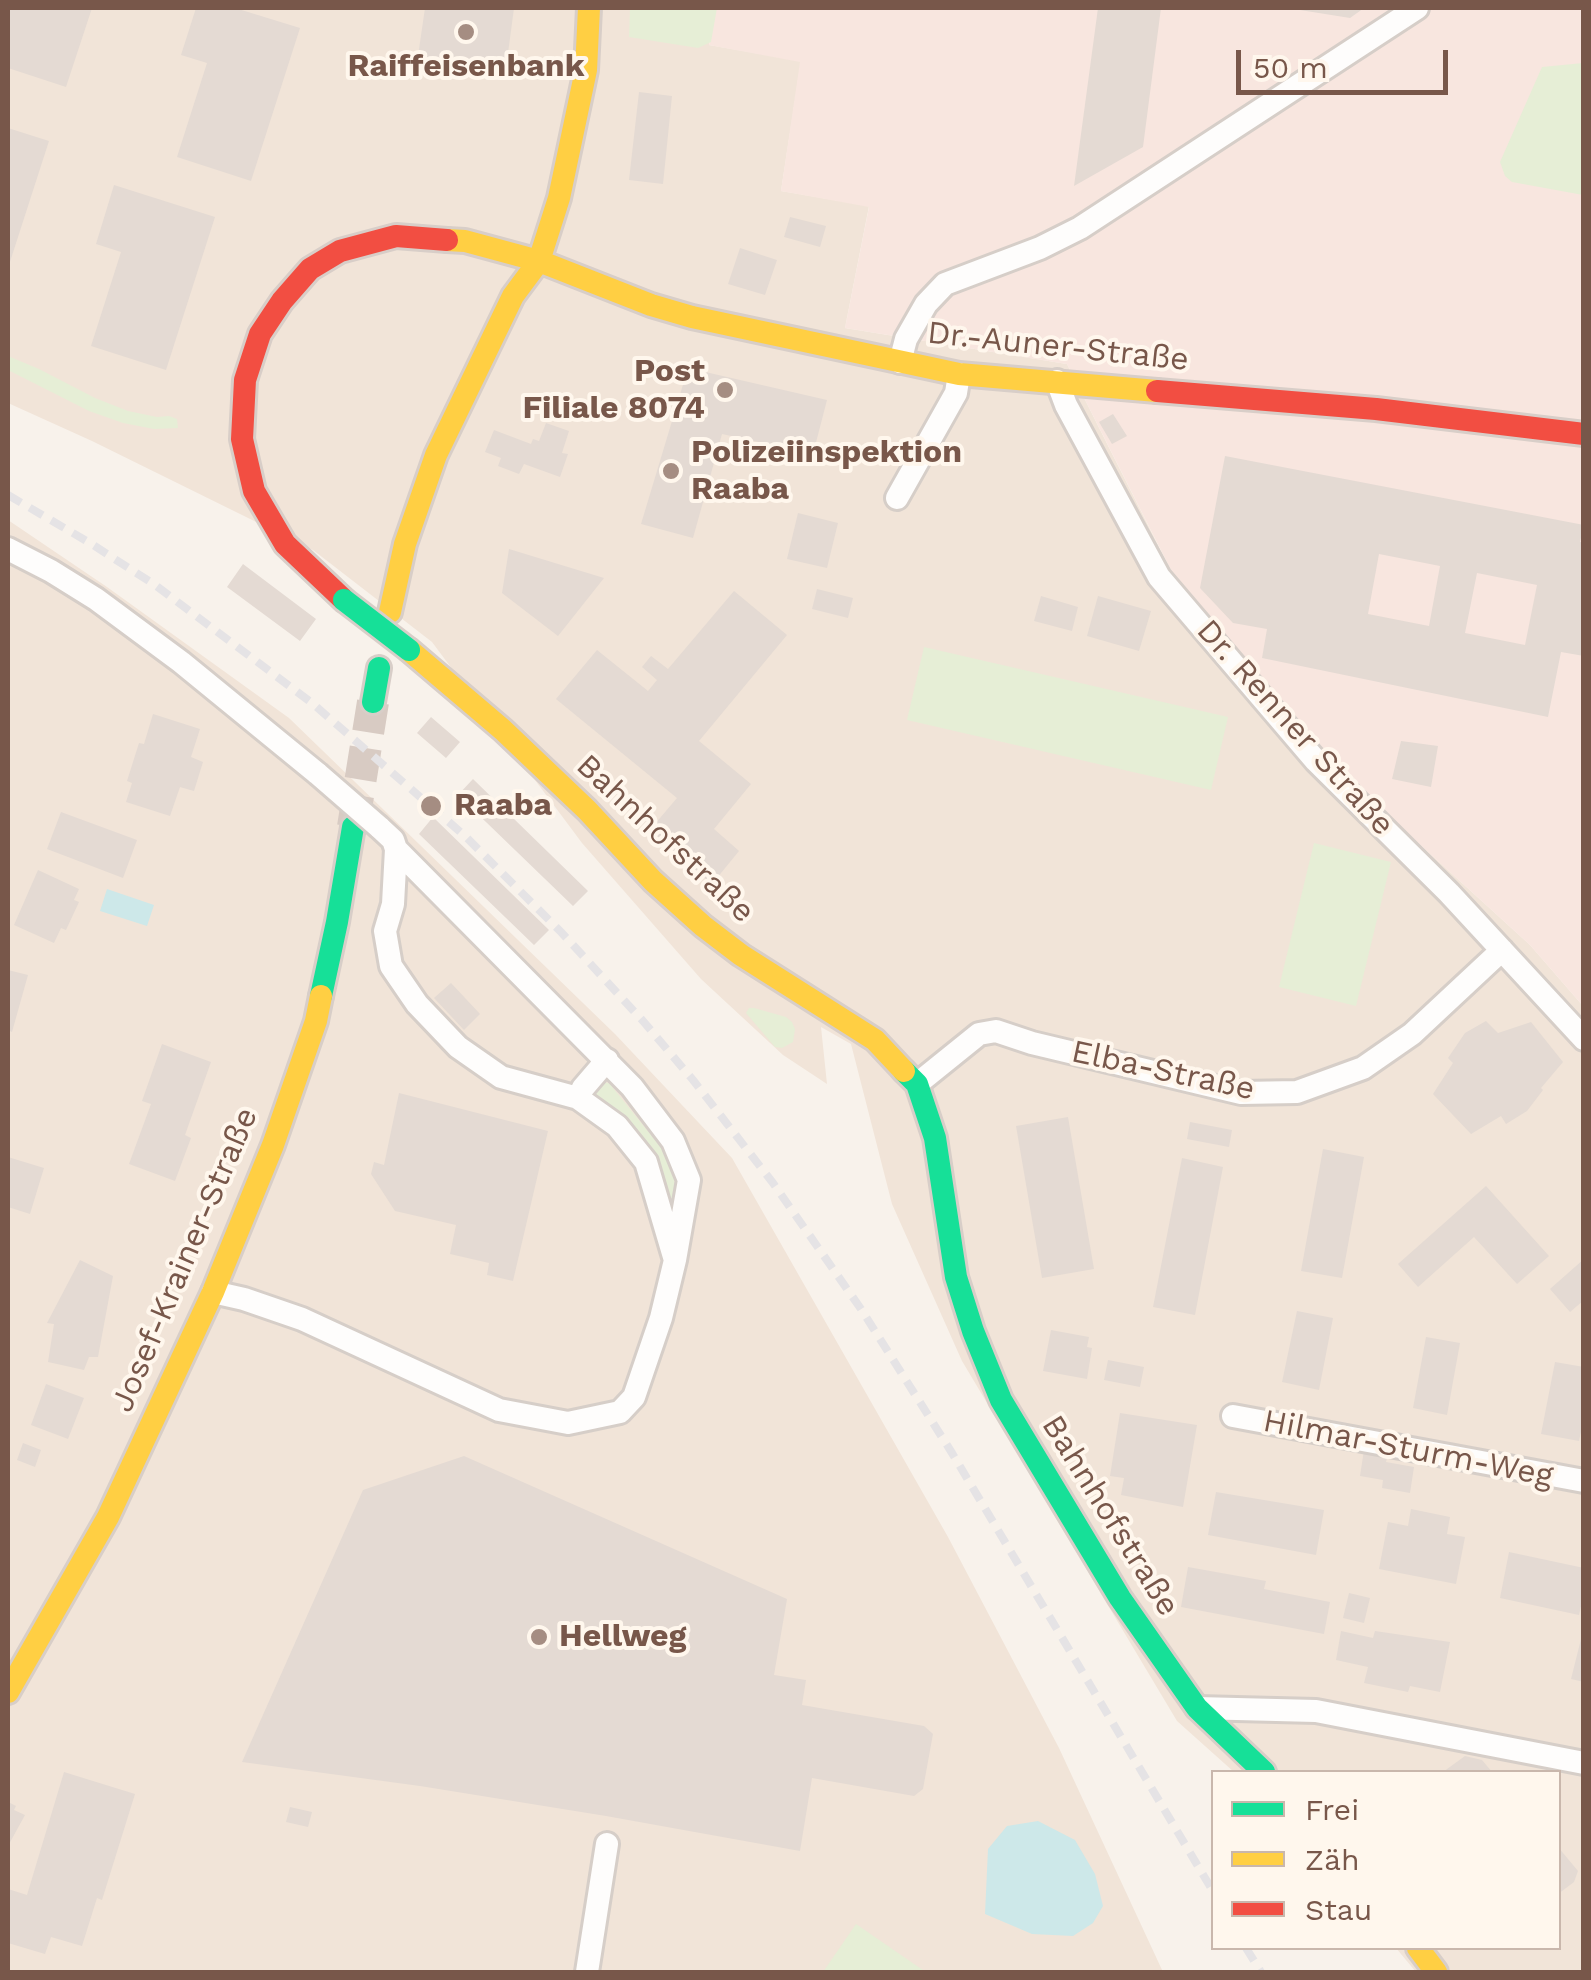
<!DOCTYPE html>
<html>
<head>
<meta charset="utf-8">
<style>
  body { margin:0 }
  #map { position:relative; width:1591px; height:1980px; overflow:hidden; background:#f8f2eb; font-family:"Work Sans",sans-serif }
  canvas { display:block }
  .frame { position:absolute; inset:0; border:10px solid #78574a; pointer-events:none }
  .legend { position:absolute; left:1211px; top:1770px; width:350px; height:180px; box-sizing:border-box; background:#fff7ed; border:2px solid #c9b7ac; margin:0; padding:12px 18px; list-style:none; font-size:30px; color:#78574a }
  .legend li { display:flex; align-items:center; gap:20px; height:50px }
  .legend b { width:50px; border:2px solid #c9b7ac }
  .scale { position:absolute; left:1236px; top:50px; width:212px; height:45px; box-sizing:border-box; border:5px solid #78574a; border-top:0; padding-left:12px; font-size:30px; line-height:35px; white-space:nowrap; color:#78574a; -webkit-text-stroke:8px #fff7ed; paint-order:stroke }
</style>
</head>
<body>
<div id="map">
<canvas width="1591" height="1980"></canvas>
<div class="frame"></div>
<ul class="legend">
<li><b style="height:12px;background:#16e098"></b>Frei</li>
<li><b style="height:12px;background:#ffcf43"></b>Zäh</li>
<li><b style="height:12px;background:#f24e42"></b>Stau</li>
</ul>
<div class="scale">50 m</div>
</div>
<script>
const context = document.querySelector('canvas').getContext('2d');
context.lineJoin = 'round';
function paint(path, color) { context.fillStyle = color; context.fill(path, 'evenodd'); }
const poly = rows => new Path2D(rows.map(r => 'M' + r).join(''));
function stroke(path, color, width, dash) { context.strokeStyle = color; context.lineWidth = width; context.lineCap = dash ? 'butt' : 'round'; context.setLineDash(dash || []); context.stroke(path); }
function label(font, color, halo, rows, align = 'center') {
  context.font = font + ' "Work Sans",sans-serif'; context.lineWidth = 8; context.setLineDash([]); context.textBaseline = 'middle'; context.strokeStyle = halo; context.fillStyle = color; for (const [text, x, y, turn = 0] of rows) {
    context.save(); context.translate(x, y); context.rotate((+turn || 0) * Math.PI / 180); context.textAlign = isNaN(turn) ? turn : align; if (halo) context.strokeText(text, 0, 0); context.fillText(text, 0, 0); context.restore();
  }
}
paint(poly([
  [8,8,713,8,709,45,801,61,781,191,869,206,845,328,1067,364,1172,573,1315,749,1530,945,1583,1006,1583,1972,1416,1972,1396,1948,1558,1948,1558,1772,1234,1772,1177,1721,962,1361,892,1204,851,1044,821,1027,827,1084,783,1055,701,979,582,843,432,642,313,550,92,441,8,403],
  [8,520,107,587,289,718,615,1034,732,1158,948,1537,1059,1748,1163,1972,8,1972]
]), '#f1e4d8');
paint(poly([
  [713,8,1583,8,1583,1006,1530,945,1315,749,1172,572,1067,364,845,328,869,207,781,191,800,62,709,45]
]), '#f8e6df');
paint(poly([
  [630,8,717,8,711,42,698,48,629,37],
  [1583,63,1583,195,1512,182,1505,176,1500,162,1542,67],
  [8,356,39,369,95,398,128,411,157,417,169,416,177,419,178,428,154,429,123,423,89,411,8,370],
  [924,647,1228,717,1211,790,907,720],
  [1314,843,1391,862,1356,1006,1279,987],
  [749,1008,754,1008,786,1017,792,1022,795,1029,793,1042,782,1048,775,1047,746,1013],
  [601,1082,609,1083,664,1151,674,1177,677,1198,673,1206,669,1206,588,1095],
  [856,1924,917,1966,926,1972,823,1972]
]), '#e6eed6');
paint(poly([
  [107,889,154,905,147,926,100,911],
  [1038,1821,1075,1840,1095,1874,1103,1906,1093,1923,1073,1936,1032,1934,985,1914,988,1849,1007,1826]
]), '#cde8e9');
paint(poly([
  [9,8,92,8,66,87,8,68],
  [196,8,235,8,300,28,251,181,177,157,207,63,181,55],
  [425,8,514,8,506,68,418,56],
  [1098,8,1161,8,1143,147,1074,186],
  [1300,8,1364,8,1350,18,1300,10],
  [639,92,672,96,663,184,629,180],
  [8,128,49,141,8,268],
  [114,185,215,217,166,370,91,346,121,252,96,244],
  [790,217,826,226,820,247,784,237],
  [740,248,777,260,765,295,728,284],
  [688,368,827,400,813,454,722,434,693,538,641,524],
  [1113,414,1127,436,1112,444,1099,422],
  [546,423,569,431,562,453,568,454,560,477,524,464,519,474,498,466,501,458,485,452,494,430,531,444,533,439,539,441],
  [1225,456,1584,525,1580,542,1584,543,1584,656,1561,652,1548,717,1262,658,1267,629,1233,623,1200,588],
  [1379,554,1440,566,1429,626,1368,614],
  [1477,573,1537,585,1525,645,1465,633],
  [798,513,838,523,827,568,787,559],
  [509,549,604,578,558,636,502,593],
  [243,564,316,619,300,641,227,587],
  [817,589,853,598,848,618,812,609],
  [734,591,787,635,699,741,751,784,714,829,739,851,712,884,649,831,677,798,556,699,597,650,648,691,657,680,642,667,651,656,668,669],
  [1041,596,1078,607,1072,631,1034,621],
  [1098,596,1151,611,1139,651,1087,636],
  [153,714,200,729,191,757,203,762,194,791,180,787,170,816,126,802,132,783,127,781,139,743,144,744],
  [431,717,460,742,446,758,417,733],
  [1401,741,1438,746,1431,787,1392,779],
  [473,779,588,891,573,906,458,795],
  [61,812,137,840,123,878,47,849],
  [433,817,549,930,534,945,419,834],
  [38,870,79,889,74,900,79,902,66,930,61,928,54,943,14,925],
  [8,970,28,975,12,1032,8,1030],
  [451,983,480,1014,464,1030,434,998],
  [1486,1021,1498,1033,1531,1022,1563,1062,1541,1088,1543,1090,1527,1111,1506,1124,1501,1116,1471,1134,1433,1094,1453,1063,1448,1058,1465,1033],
  [162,1044,211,1062,185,1135,191,1138,175,1181,129,1164,151,1104,142,1101],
  [399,1093,548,1131,513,1281,487,1275,489,1263,450,1254,456,1225,395,1211,371,1174,374,1162,384,1165],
  [1068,1117,1094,1269,1042,1278,1016,1126],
  [1190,1122,1232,1130,1229,1147,1187,1139],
  [1323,1149,1364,1157,1342,1278,1301,1271],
  [8,1157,44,1168,30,1214,8,1207],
  [1182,1158,1223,1167,1195,1315,1153,1307],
  [1486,1186,1549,1256,1517,1284,1474,1237,1418,1287,1398,1264],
  [1584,1259,1584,1300,1570,1312,1550,1289],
  [80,1260,113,1276,98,1357,89,1357,84,1370,48,1362,54,1324,47,1323],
  [1297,1311,1333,1318,1319,1390,1282,1382],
  [1051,1330,1089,1337,1087,1347,1092,1348,1087,1379,1043,1371],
  [1426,1337,1460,1343,1447,1415,1413,1408],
  [1108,1360,1144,1367,1140,1387,1104,1380],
  [1555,1362,1584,1367,1584,1418,1579,1441,1541,1434],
  [46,1384,84,1398,68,1439,31,1425],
  [1120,1413,1197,1425,1183,1507,1121,1495,1124,1478,1110,1476],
  [23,1443,41,1450,35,1467,17,1460],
  [1364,1450,1388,1454,1386,1462,1414,1467,1410,1493,1382,1488,1383,1480,1360,1476],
  [464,1456,787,1599,774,1675,806,1680,802,1705,924,1726,933,1734,923,1789,914,1796,812,1778,800,1851,606,1816,420,1786,242,1762,363,1490],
  [1216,1492,1324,1510,1316,1555,1208,1535],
  [1411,1509,1450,1517,1447,1534,1465,1537,1456,1584,1379,1569,1388,1522,1408,1526],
  [1509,1552,1584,1568,1584,1593,1579,1615,1500,1598],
  [1188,1567,1266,1581,1264,1589,1330,1602,1324,1634,1181,1607],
  [1349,1593,1370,1598,1364,1623,1343,1618],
  [1341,1631,1373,1638,1375,1631,1450,1642,1440,1692,1410,1686,1408,1692,1364,1683,1368,1667,1336,1660],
  [1582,1635,1584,1635,1584,1682,1571,1679],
  [1465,1756,1482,1760,1492,1772,1443,1772],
  [64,1772,135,1794,102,1900,97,1898,82,1946,51,1937,45,1954,8,1943,8,1889,27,1895],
  [8,1802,16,1806,14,1810,25,1815,8,1846],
  [290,1807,312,1812,308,1827,286,1822],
  [1558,1847,1578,1871,1574,1882,1558,1894]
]), '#e4dad3');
stroke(poly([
  [353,827,373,702]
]), '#d8cbc3', 32, [32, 16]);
const street = poly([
  [900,362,906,339,926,304,945,284,1040,248,1080,228,1417,8],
  [1057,381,1066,405,1159,577,1316,761,1449,893,1584,1039],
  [897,498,956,393,959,374],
  [8,549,51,571,96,599,181,662,318,774],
  [396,849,393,904,385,931,391,966,417,1004,458,1047,501,1077,578,1098,617,1126,646,1162,674,1257],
  [917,1084,979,1034,996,1031,1032,1043,1241,1093,1297,1092,1363,1068,1412,1034,1502,950],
  [578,1098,583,1088,607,1060],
  [213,1292,244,1299,302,1319,499,1410,568,1423,620,1412,634,1397,661,1318,675,1260,689,1180,673,1141,632,1087,396,849,393,840,379,827],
  [1233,1416,1584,1481],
  [1197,1708,1316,1711,1584,1763],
  [587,1972,607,1844]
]);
const fast = poly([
  [373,702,379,668],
  [321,996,337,922,353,827],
  [904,1071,917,1084,935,1138,956,1277,973,1331,1001,1400,1120,1598,1197,1708,1264,1772]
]);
const slow = poly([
  [447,240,465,241,539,261,651,305,692,317,959,374,1157,391],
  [390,612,405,544,436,455,513,296,539,261,559,198,586,70,589,8],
  [409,650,503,730,587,810,653,881,703,926,741,955,875,1040,904,1071],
  [8,1692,108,1517,213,1292,273,1145,316,1021,321,996],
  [1418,1948,1436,1972]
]);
const jam = poly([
  [1157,391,1376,409,1584,434],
  [344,600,285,544,254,491,242,439,245,380,260,334,282,301,310,269,340,251,396,236,447,240]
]);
stroke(street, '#d6cec8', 28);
stroke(fast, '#d8cec8', 28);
stroke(slow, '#d8cec8', 28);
stroke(jam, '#d8cec8', 28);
stroke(street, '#fefdfc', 22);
stroke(fast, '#16e098', 22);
stroke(slow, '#ffcf43', 22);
stroke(jam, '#f24e42', 22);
stroke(poly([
  [8,495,90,543,155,585,312,703,465,836,561,932,643,1021,693,1080,773,1183,861,1309,952,1453,1214,1893],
  [1246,1948,1261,1972]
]), '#e5e3e5', 8, [15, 10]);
const streetBridge = poly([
  [318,774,379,827]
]);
const fastBridge = poly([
  [344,600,409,650]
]);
stroke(streetBridge, '#d6cec8', 28, []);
stroke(fastBridge, '#d8cec8', 28, []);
stroke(streetBridge, '#fefdfc', 22);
stroke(fastBridge, '#16e098', 22);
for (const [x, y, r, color] of [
  [466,32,10,"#a58d82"],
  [725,390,10,"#a58d82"],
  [671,471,10,"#a58d82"],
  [431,806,12,"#a58d82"],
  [539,1637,10,"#a58d82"]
]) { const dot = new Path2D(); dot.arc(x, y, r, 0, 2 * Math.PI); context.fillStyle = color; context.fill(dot); stroke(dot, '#fff7ed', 4); }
label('bold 32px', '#78574a', '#fff7ed', [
  ["Raiffeisenbank",466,67,"center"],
  ["Post",705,372,"right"],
  ["Filiale 8074",705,409,"right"],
  ["Polizeiinspektion",691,453],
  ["Raaba",691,490],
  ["Raaba",454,806],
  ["Hellweg",559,1637]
], 'left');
label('32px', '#78574a', '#fff7ed', [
  ["Dr.-Auner-Straße",1058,347,6],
  ["Dr. Renner Straße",1295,728,48],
  ["Bahnhofstraße",665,839,43],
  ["Elba-Straße",1163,1071,12],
  ["Josef-Krainer-Straße",185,1260,-67],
  ["Hilmar-Sturm-Weg",1408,1449,11],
  ["Bahnhofstraße",1110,1516,58]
]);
</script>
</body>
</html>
